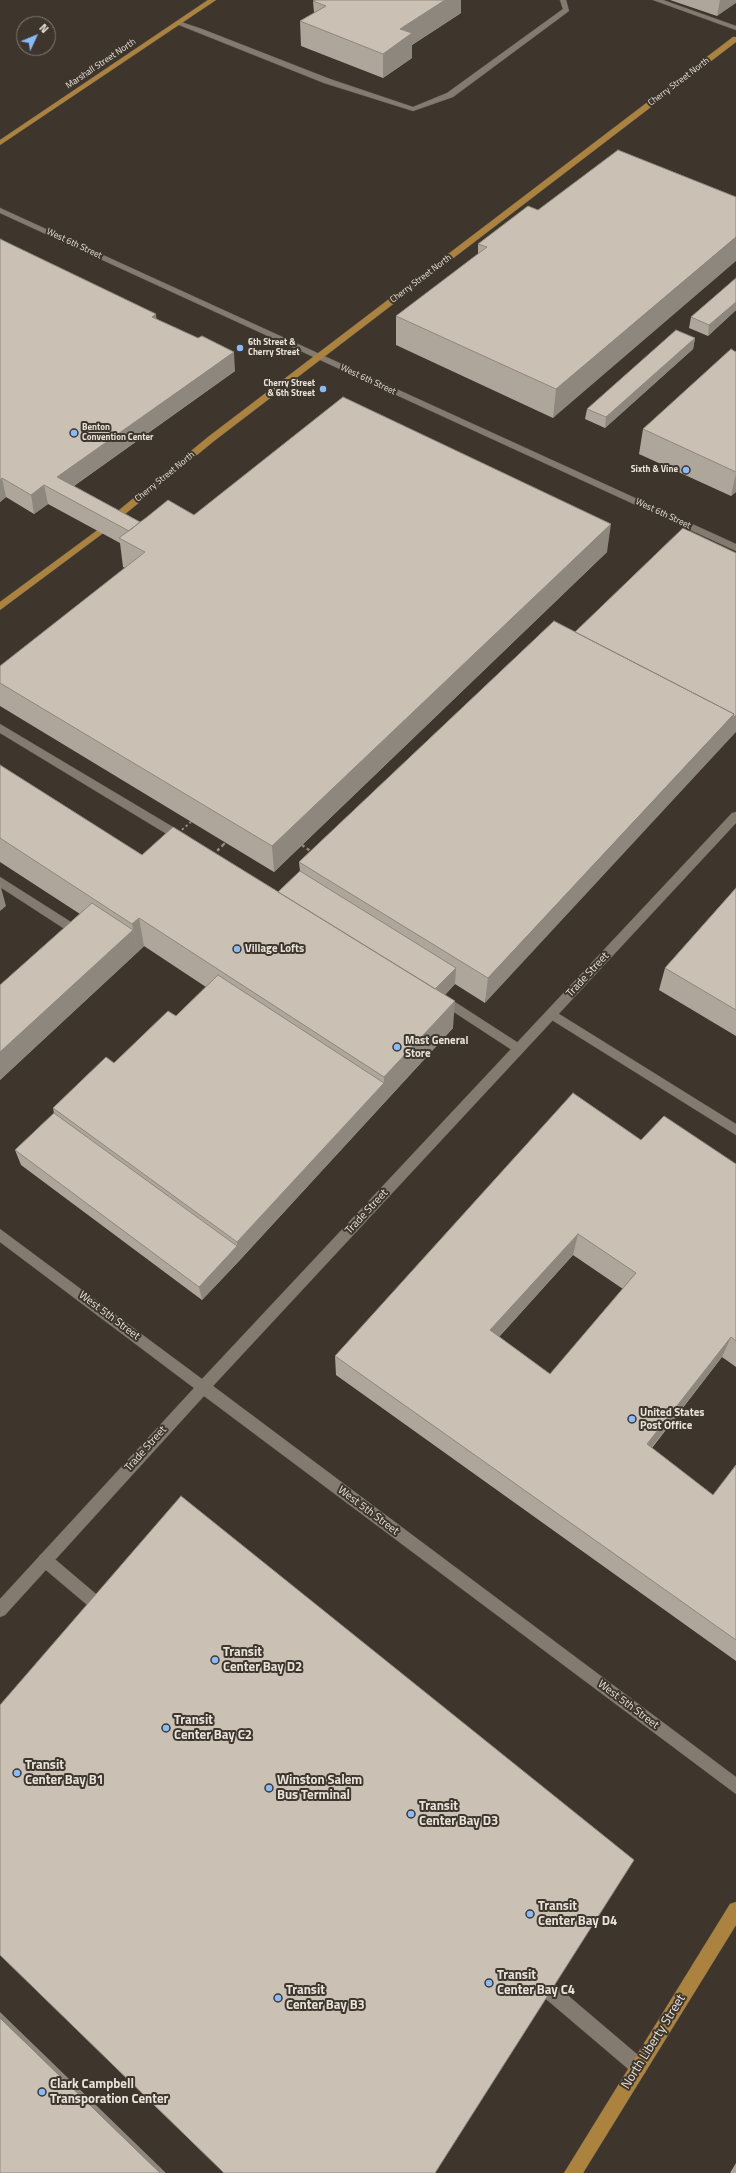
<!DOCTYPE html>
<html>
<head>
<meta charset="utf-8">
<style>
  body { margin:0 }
  #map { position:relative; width:736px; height:2173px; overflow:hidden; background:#3e362c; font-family:"Titillium Web",sans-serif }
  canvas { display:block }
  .north { position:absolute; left:16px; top:16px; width:40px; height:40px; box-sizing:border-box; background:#3e362c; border:1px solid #827b72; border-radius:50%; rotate:46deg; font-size:11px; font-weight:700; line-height:16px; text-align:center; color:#e8e3dc }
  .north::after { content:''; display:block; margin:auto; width:14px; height:18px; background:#88bafc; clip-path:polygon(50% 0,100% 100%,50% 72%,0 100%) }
</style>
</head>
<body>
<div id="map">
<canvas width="736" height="2173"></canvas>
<div class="north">N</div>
</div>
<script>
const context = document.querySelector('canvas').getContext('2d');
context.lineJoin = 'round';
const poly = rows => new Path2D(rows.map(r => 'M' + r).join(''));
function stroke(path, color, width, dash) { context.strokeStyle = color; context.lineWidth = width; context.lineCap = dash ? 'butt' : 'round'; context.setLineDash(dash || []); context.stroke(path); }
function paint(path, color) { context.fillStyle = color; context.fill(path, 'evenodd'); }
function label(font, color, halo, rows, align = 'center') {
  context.font = font + ' "Titillium Web",sans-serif'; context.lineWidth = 4; context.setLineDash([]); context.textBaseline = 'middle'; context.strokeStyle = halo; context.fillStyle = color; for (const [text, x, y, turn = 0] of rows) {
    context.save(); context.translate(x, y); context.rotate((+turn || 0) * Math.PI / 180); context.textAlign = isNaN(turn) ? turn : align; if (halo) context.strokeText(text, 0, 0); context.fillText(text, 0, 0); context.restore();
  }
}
const lane = poly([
  [560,0,566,0,569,11,453,97,413,111,324,83,174,23,178,21,202,29,330,79,413,107,447,93,563,9,560,0],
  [653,0,663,0,736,26,736,30,653,0],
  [0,724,188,836,189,839,188,842,180,842,0,733,0,724],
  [0,877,82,929,84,932,82,935,74,935,0,887,0,877],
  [441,993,523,1046,525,1049,523,1052,515,1052,437,1001,435,998,437,995,441,993],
  [551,1009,736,1124,736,1135,547,1017,545,1014,547,1011,551,1009],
  [45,1553,50,1555,109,1605,111,1610,109,1615,104,1617,99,1615,40,1565,38,1560,40,1555,45,1553],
  [539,1974,545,1976,645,2061,647,2067,645,2073,639,2075,633,2073,533,1988,531,1982,533,1976,539,1974]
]);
const secondary = poly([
  [0,208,736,544,736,551,0,213,0,208],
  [736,812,736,823,213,1386,736,1777,736,1794,204,1396,5,1615,0,1617,0,1599,194,1388,0,1242,0,1229,202,1379,732,813,736,812]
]);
const primary = poly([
  [208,0,216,0,0,145,0,140,208,0],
  [733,37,736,37,736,42,214,441,113,524,107,524,107,520,208,437,733,37],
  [99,529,104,532,102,534,0,610,0,602,99,529],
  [736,1902,736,1925,583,2173,564,2173,730,1904,736,1902]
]);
stroke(lane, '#5c554c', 1);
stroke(secondary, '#5c554c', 1);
stroke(primary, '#5c554c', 1);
stroke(poly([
  [302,845,313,853]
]), '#928b83', 2.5, [3, 3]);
paint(lane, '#847b70');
paint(secondary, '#847b70');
paint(primary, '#ac833e');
stroke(poly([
  [178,833,191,822],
  [223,845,225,843]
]), '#928b83', 2, [2.5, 2.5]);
stroke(poly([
  [213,855,224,844]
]), '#928b83', 2.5, [3, 3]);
paint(poly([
  [315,0,461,0,461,13,412,45,412,58,383,78,301,46,300,21,314,13,313,1],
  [670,0,736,0,717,16],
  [736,197,553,418,396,345,396,316,478,254,478,244,538,210],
  [0,239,157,319,235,371,74,486,140,522,194,515,607,552,274,872,0,706,0,666,125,568,123,567,120,543,48,504,34,514,6,497,0,502],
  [736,278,736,310,708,336,689,328,691,317],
  [695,338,693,349,605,428,585,419,587,409],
  [736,352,736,492,731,496,639,454,643,429],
  [554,621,485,1003,455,984,445,995,453,1028,239,1261,202,1300,21,1165,15,1150,54,1113,53,1108,176,1016,206,987,144,946,0,1080,0,985,80,914,0,862,0,765,142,855,278,892,300,871,299,862],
  [736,888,736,1036,659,990,665,968],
  [641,1140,736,1164,736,1367,722,1357,652,1448,713,1495,736,1465,736,1661,336,1375,335,1356],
  [573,1255,623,1289,550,1374,499,1337],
  [736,2163,736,2173,730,2173]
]), '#aea69b');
paint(poly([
  [445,0,461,0,461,13,412,45,412,58,383,78,383,54,400,29],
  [720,0,736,0,736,3,717,16],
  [736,237,736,261,553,418,556,389],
  [736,302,736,310,708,336,709,325],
  [156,314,158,333,152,317],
  [695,338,693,349,605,428,606,417],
  [234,352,235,371,61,495,57,477],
  [736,473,736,492,731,496],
  [2,478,6,497,0,502,0,480],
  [44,485,48,504,34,514,31,495],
  [611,524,607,552,274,872,272,846],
  [734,714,736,715,736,732,485,1003,488,978],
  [0,884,6,906,0,911],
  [139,918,144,946,138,952,132,924],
  [133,930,138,952,0,1080,0,1052],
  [456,968,455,984,428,1013,429,996],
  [455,1001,453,1028,239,1261,202,1300,199,1287,237,1246,237,1242,384,1083,384,1077],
  [578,1234,573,1255,487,1350,490,1330],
  [731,1337,722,1357,640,1462,647,1444],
  [0,2012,166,2173,160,2173,0,2018]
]), '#8d877e');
const building = poly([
  [315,0,445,0,400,29,412,33,383,54,300,21,326,6,313,1,315,0],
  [618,150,736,197,736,237,556,389,396,316,487,247,478,244,528,206,538,210,618,150],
  [0,239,156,314,152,317,198,338,202,336,234,352,57,477,140,522,129,531,44,485,31,495,2,478,0,480,0,239],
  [736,278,736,302,709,325,691,317,736,278],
  [676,330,695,338,606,417,587,409,676,330],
  [731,349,736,352,736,472,643,429,731,349],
  [343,397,611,524,272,846,0,683,0,666,145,552,119,538,147,517,168,500,194,515,343,397],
  [683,528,736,553,736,715,733,718,734,714,575,632,683,528],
  [554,621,734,714,488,978,299,862,554,621],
  [0,765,142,855,173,827,455,1001,384,1077,139,918,132,924,0,838,0,765],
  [300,871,456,968,435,989,278,892,300,871],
  [736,888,736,1010,665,968,736,888],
  [92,903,133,930,0,1052,0,985,92,903],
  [218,975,384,1083,237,1242,53,1108,106,1057,114,1063,168,1011,176,1016,218,975],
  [573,1093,641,1140,664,1116,736,1164,736,1341,731,1337,647,1444,713,1495,736,1465,736,1640,335,1356,573,1093],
  [578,1234,636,1273,550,1374,490,1330,578,1234],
  [54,1113,237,1246,199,1287,15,1150,54,1113],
  [181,1496,634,1860,435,2173,224,2173,0,1955,0,1705,181,1496],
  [0,2018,160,2173,0,2173,0,2018]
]);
paint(building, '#cac1b4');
stroke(building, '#8d877e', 1);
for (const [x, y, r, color] of [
  [240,348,4,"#88bafc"],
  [323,389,4,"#88bafc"],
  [74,433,4,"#88bafc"],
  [686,470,4,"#88bafc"],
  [237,949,4,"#88bafc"],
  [397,1047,4,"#88bafc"],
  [632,1419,4,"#88bafc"],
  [215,1660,4,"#88bafc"],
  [166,1728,4,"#88bafc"],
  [17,1773,4,"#88bafc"],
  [269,1788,4,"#88bafc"],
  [411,1814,4,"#88bafc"],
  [530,1914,4,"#88bafc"],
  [489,1983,4,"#88bafc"],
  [278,1998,4,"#88bafc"],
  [42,2092,4,"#88bafc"]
]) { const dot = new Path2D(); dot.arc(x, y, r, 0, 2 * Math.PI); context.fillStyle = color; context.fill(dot); stroke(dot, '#3e362c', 1.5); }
label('9px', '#e8e3dc', '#3e362c', [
  ["Marshall Street North",101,64,-34],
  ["Cherry Street North",679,82,-37],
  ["West 6th Street",74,244,25],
  ["Cherry Street North",421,279,-37],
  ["West 6th Street",368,380,25],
  ["Cherry Street North",165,477,-39],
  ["West 6th Street",663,514,25]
]);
label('bold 9px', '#e8e3dc', '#3e362c', [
  ["6th Street &",248,343],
  ["Cherry Street",248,353],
  ["Cherry Street",315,384,"right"],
  ["& 6th Street",315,394,"right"],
  ["Benton",82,428],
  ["Convention Center",82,438],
  ["Sixth & Vine",678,470,"right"]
], 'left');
label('bold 11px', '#e8e3dc', '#3e362c', [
  ["Village Lofts",245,949],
  ["Mast General",405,1041],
  ["Store",405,1054],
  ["United States",640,1413],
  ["Post Office",640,1426]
], 'left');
label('11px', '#e8e3dc', '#3e362c', [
  ["Trade Street",588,975,-47],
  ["Trade Street",367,1212,-47],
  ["West 5th Street",109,1316,37],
  ["Trade Street",146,1449,-48],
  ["West 5th Street",368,1511,37],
  ["West 5th Street",628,1705,37]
]);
label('bold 13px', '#e8e3dc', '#3e362c', [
  ["Transit",223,1653],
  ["Center Bay D2",223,1668],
  ["Transit",174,1721],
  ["Center Bay C2",174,1736],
  ["Transit",25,1766],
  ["Center Bay B1",25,1781],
  ["Winston Salem",277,1781],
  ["Bus Terminal",277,1796],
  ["Transit",419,1807],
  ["Center Bay D3",419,1822],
  ["Transit",538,1907],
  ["Center Bay D4",538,1922],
  ["Transit",497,1976],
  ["Center Bay C4",497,1991],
  ["Transit",286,1991],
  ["Center Bay B3",286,2006],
  ["Clark Campbell",50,2085],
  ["Transporation Center",50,2100]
], 'left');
label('13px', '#e8e3dc', '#3e362c', [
  ["North Liberty Street",654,2042,-58]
]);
</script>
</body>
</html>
